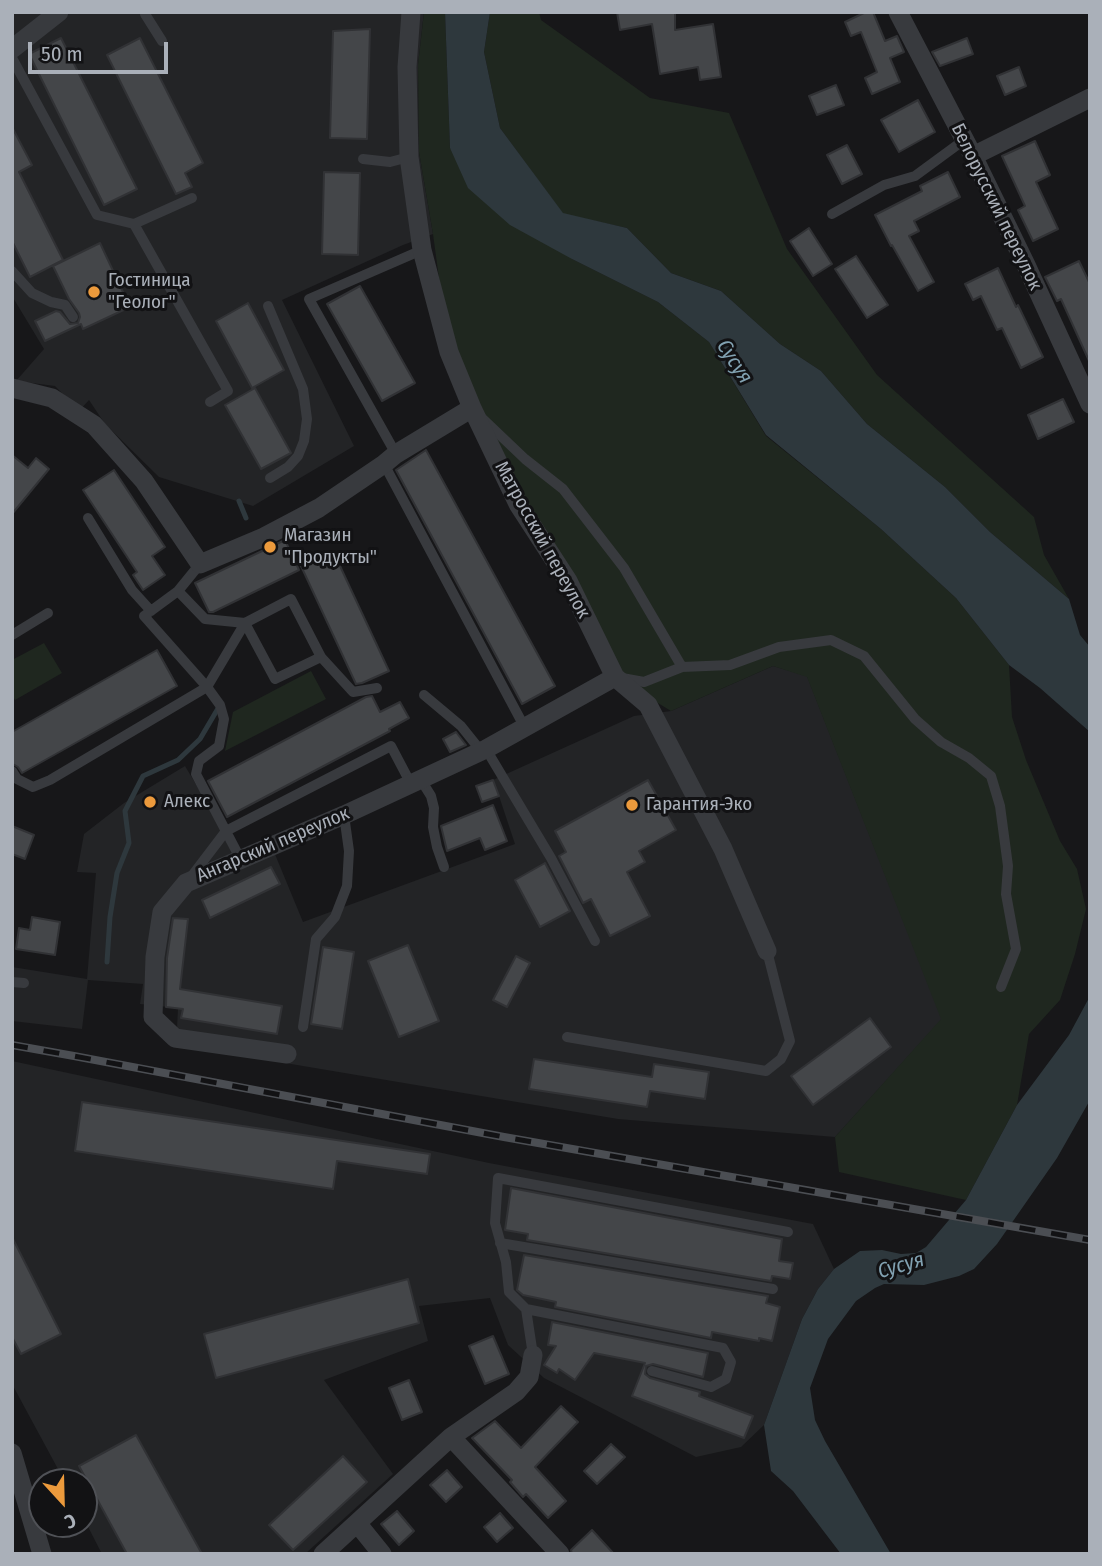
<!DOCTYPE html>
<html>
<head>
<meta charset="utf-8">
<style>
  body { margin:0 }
  #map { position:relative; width:1102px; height:1566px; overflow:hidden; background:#171719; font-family:"Fira Sans Condensed",sans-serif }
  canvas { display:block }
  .frame { position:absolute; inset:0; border:14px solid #aab0b9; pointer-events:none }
  .north { position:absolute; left:28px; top:1468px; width:70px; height:70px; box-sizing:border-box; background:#121214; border:2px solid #4f5156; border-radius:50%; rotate:158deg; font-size:19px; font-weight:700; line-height:28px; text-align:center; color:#aab0b9 }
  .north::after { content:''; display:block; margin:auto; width:24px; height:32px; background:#ec9a3c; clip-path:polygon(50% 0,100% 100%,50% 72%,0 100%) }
  .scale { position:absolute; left:28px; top:42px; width:140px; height:32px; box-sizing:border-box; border:4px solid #aab0b9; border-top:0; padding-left:9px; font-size:21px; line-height:24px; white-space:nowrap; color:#aab0b9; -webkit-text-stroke:5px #121214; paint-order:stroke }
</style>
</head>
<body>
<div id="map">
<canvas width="1102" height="1566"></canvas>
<div class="frame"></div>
<div class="north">С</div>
<div class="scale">50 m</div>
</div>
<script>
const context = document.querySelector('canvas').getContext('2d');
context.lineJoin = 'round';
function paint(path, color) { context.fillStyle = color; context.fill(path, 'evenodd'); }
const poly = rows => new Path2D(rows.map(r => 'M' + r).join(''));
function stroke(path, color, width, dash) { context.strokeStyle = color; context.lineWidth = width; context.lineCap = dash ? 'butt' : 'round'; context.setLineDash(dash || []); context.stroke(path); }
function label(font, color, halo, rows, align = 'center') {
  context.font = font + ' "Fira Sans Condensed",sans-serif'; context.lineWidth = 6; context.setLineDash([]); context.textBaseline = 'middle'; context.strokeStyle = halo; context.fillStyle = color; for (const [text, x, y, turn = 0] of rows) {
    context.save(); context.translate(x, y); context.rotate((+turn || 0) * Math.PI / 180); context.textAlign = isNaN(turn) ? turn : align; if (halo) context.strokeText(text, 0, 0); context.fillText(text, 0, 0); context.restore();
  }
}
paint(poly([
  [12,12,424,12,418,65,419,152,433,234,403,245,282,300,354,446,253,506,159,477,105,424,89,400,79,411,55,386,16,381,44,349,12,296],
  [773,666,807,676,942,1019,835,1137,618,1119,196,1048,177,1028,178,1008,140,1004,143,984,88,980,82,1029,12,1021,12,967,87,979,96,873,77,872,84,834,124,803,185,766,241,860,272,847,303,922,515,844,499,796,482,802,476,786,493,780,634,716,671,711],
  [12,1061,489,1163,813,1224,834,1269,818,1289,802,1319,764,1425,741,1447,696,1457,544,1378,508,1345,490,1298,419,1306,428,1341,324,1380,393,1474,305,1554,102,1554,84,1519,84,1482,65,1482,12,1384]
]), '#232426');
paint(poly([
  [424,12,445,12,450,148,572,259,658,302,709,342,766,436,881,529,956,598,1009,665,1012,717,1026,760,1060,841,1077,869,1086,909,1075,954,1060,1000,1029,1034,1017,1105,966,1200,839,1172,835,1137,941,1019,807,677,773,666,671,711,615,677,449,352,433,234,419,152,418,65],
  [490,12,539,12,541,20,650,98,729,113,787,249,877,375,1034,517,1044,555,1069,599,990,532,945,487,867,424,821,371,780,344,721,291,671,273,627,228,563,214,500,128,484,52],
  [44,643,62,673,15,700,12,695,12,660],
  [311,671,326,699,225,751,233,712]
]), '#1f271f');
paint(poly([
  [445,12,490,12,484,52,500,128,563,213,627,228,671,273,721,291,780,344,821,371,867,424,945,487,990,532,1069,599,1080,635,1090,647,1090,732,1040,688,1009,665,956,598,881,529,766,435,709,342,658,302,572,259,510,225,468,188,450,148],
  [1090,996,1090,1100,1057,1158,997,1244,974,1269,959,1276,924,1285,884,1284,875,1288,856,1301,828,1339,810,1388,815,1420,825,1441,891,1554,841,1554,793,1491,771,1471,764,1425,802,1319,818,1289,834,1269,860,1251,882,1250,901,1254,916,1253,926,1247,966,1200,1017,1105,1069,1035]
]), '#2e383d');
stroke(poly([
  [239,501,246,518],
  [107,962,110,917,117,873,129,843,125,811,143,776,178,760,200,739,220,705]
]), '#2e383d', 5);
const building = poly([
  [617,12,675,12,675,30,713,24,721,77,700,80,698,67,660,74,652,24,620,30,617,12],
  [866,12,873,12,885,41,897,36,904,52,890,58,900,82,872,94,865,78,877,72,861,32,851,36,845,22,866,12],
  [370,29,367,139,330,138,333,31,370,29],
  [61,38,137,189,104,205,29,54,61,38],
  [140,38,203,163,185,173,192,187,176,194,107,55,140,38],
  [967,38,973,54,940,66,932,52,967,38],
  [1019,67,1026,86,1005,95,997,76,1019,67],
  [836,85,844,105,817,115,809,96,836,85],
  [918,100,935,132,899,152,881,120,918,100],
  [12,127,32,165,19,172,63,260,30,277,12,241,12,127],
  [1035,141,1050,175,1036,182,1058,229,1033,241,1018,210,1025,206,1002,156,1035,141],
  [847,145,862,174,842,184,827,155,847,145],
  [324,172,360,173,358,255,322,254,324,172],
  [948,172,960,197,914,221,919,231,909,236,934,282,918,291,892,245,891,246,875,215,922,191,920,186,948,172],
  [809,228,832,264,813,276,790,241,809,228],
  [100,243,130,307,83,329,81,324,45,341,35,321,56,311,60,312,70,324,78,323,80,317,79,313,69,299,53,266,100,243],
  [856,256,888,305,867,318,835,269,856,256],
  [1079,261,1090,284,1090,363,1061,299,1057,301,1045,277,1079,261],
  [998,268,1016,307,1018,305,1043,357,1021,368,1002,328,997,330,981,296,973,300,965,284,998,268],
  [360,286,415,383,382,401,327,304,360,286],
  [248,303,284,370,252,388,216,321,248,303],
  [255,388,291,453,261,469,225,405,255,388],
  [1063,399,1074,422,1038,439,1028,415,1063,399],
  [426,450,555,686,522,704,396,470,426,450],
  [12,455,28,468,36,458,49,469,12,514,12,455],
  [114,470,165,547,152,556,165,575,143,590,133,575,137,572,83,490,114,470],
  [285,540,299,570,213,612,209,612,195,583,285,540],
  [333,551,389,671,362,683,356,684,301,566,333,551],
  [157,650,177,686,22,773,18,767,13,764,12,732,157,650],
  [372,696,380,712,400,702,409,718,389,729,390,731,227,817,208,781,366,697,372,696],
  [456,732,466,745,450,752,443,739,456,732],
  [493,780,499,796,482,802,476,786,493,780],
  [648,780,676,830,639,851,645,862,627,872,650,916,610,936,591,899,583,903,559,856,566,852,555,831,648,780],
  [493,805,507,841,485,850,480,838,447,851,441,826,493,805],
  [12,826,34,835,25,859,12,854,12,826],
  [545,863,570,911,540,927,515,880,545,863],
  [271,867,280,884,210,918,202,900,271,867],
  [32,917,60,922,55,955,16,949,19,928,30,930,32,917],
  [173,918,188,919,180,989,282,1006,277,1034,181,1018,183,1009,166,1007,167,958,173,918],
  [408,945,439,1021,399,1037,368,961,408,945],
  [323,947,354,952,342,1029,311,1024,323,947],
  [516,956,530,963,507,1007,493,1000,516,956],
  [870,1018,891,1047,813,1105,791,1076,870,1018],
  [534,1059,652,1077,654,1064,709,1072,705,1099,650,1091,647,1107,529,1089,534,1059],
  [82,1102,430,1154,427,1174,337,1161,333,1189,75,1151,82,1102],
  [511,1188,782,1239,779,1261,793,1263,790,1279,772,1276,771,1281,527,1240,528,1234,505,1230,511,1188],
  [12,1237,61,1334,21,1354,12,1337,12,1237],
  [524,1255,768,1296,766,1303,780,1307,772,1341,759,1338,759,1341,712,1332,711,1338,555,1307,556,1302,523,1295,517,1290,524,1255],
  [408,1279,419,1323,216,1378,204,1334,408,1279],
  [552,1322,708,1353,703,1377,653,1364,646,1366,645,1374,650,1378,700,1392,699,1396,753,1416,744,1438,632,1396,645,1363,594,1353,575,1380,559,1369,557,1373,544,1365,556,1346,548,1345,552,1322],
  [493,1336,509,1374,485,1384,469,1346,493,1336],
  [409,1380,422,1412,402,1420,389,1388,409,1380],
  [561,1406,578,1422,535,1467,566,1501,548,1518,526,1494,523,1497,510,1482,512,1480,472,1438,495,1421,521,1448,561,1406],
  [136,1435,202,1554,127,1554,79,1466,136,1435],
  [611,1444,625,1457,597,1484,584,1471,611,1444],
  [343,1456,367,1482,293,1550,269,1525,343,1456],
  [447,1470,462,1487,446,1502,430,1485,447,1470],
  [397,1511,414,1531,399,1545,381,1524,397,1511],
  [500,1513,513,1528,497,1542,484,1527,500,1513],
  [592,1530,614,1554,572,1554,571,1550,592,1530]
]);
paint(building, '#444649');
stroke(building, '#313235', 2);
stroke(poly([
  [145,14,162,41],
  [12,58,97,215,134,224,228,391,210,402],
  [363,159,390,162,409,157],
  [832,214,884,185,915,176,964,140],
  [134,224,192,198],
  [12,271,32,293,51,302,65,305,73,317],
  [268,306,303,389,307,419,304,441,298,456,288,467,270,478],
  [483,419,525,459,563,489,624,568,682,667,644,682,622,678],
  [396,454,309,299,422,250],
  [384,464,525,728],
  [88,518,132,590,151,611],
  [178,591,205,619,245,623,275,679,321,657],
  [12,635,48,613],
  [682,667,730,665,779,647,831,640,864,656,915,719,941,742,969,758,991,776,1000,806,1008,866,1006,894,1016,949,1001,987],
  [424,695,461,726,481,751],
  [486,749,551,858,595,941],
  [12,771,17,779,33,787,50,780,207,687,144,616,178,591,200,564],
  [421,780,431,796,434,808,433,827,437,847,444,867],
  [241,860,196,774,199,761,219,746,224,719,220,705,207,687,245,623,291,599,321,657,353,692,377,688],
  [191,877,226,831,391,746,411,784],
  [12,982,24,983],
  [303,1027,316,939,335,917,347,886,349,851,344,815],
  [567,1037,766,1071,781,1059,790,1041,767,951],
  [500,1243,773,1289],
  [526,1309,723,1348,731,1362,726,1379,711,1387,652,1371],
  [533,1355,526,1309,509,1292,506,1262,495,1223,498,1178,788,1232]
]), '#383a3e', 10);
stroke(poly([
  [411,12,407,67,409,157,422,250,449,352,472,408,518,504,568,581,615,677,648,705,723,849,767,951],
  [898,12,973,156,1026,265,1090,404],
  [12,49,59,12],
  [973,156,1090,98],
  [12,388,52,398,94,425,144,481,200,564,264,537,319,508,384,464,396,454,472,408],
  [287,1054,175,1038,153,1017,155,957,162,912,186,883,344,815,486,749,615,677],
  [451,1437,560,1554],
  [12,1453,42,1554],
  [357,1523,382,1554],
  [323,1554,451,1437,516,1392,529,1377,533,1355]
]), '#383a3e', 19);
const rail = poly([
  [12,1045,74,1056,504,1137,1090,1240]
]);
stroke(rail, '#4b4e53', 8);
stroke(rail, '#121214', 5, [16]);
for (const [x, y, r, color] of [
  [94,292,7,"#ec9a3c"],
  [270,547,7,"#ec9a3c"],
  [150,802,7,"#ec9a3c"],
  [632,805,7,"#ec9a3c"]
]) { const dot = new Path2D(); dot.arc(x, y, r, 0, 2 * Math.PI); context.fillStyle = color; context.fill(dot); stroke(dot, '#121214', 2.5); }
label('19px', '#aab0b9', '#121214', [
  ["Белорусский переулок",996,207,64],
  ["Матросский переулок",542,540,61],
  ["Ангарский переулок",273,845,-23]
]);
label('19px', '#aab0b9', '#121214', [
  ["Гостиница",108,281],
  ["\"Геолог\"",108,303],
  ["Магазин",284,536],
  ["\"Продукты\"",284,558],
  ["Алекс",164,802],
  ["Гарантия-Эко",646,805]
], 'left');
label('italic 21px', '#82a2b2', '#121214', [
  ["Сусуя",734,362,57],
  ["Сусуя",901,1266,-16]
]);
</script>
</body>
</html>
